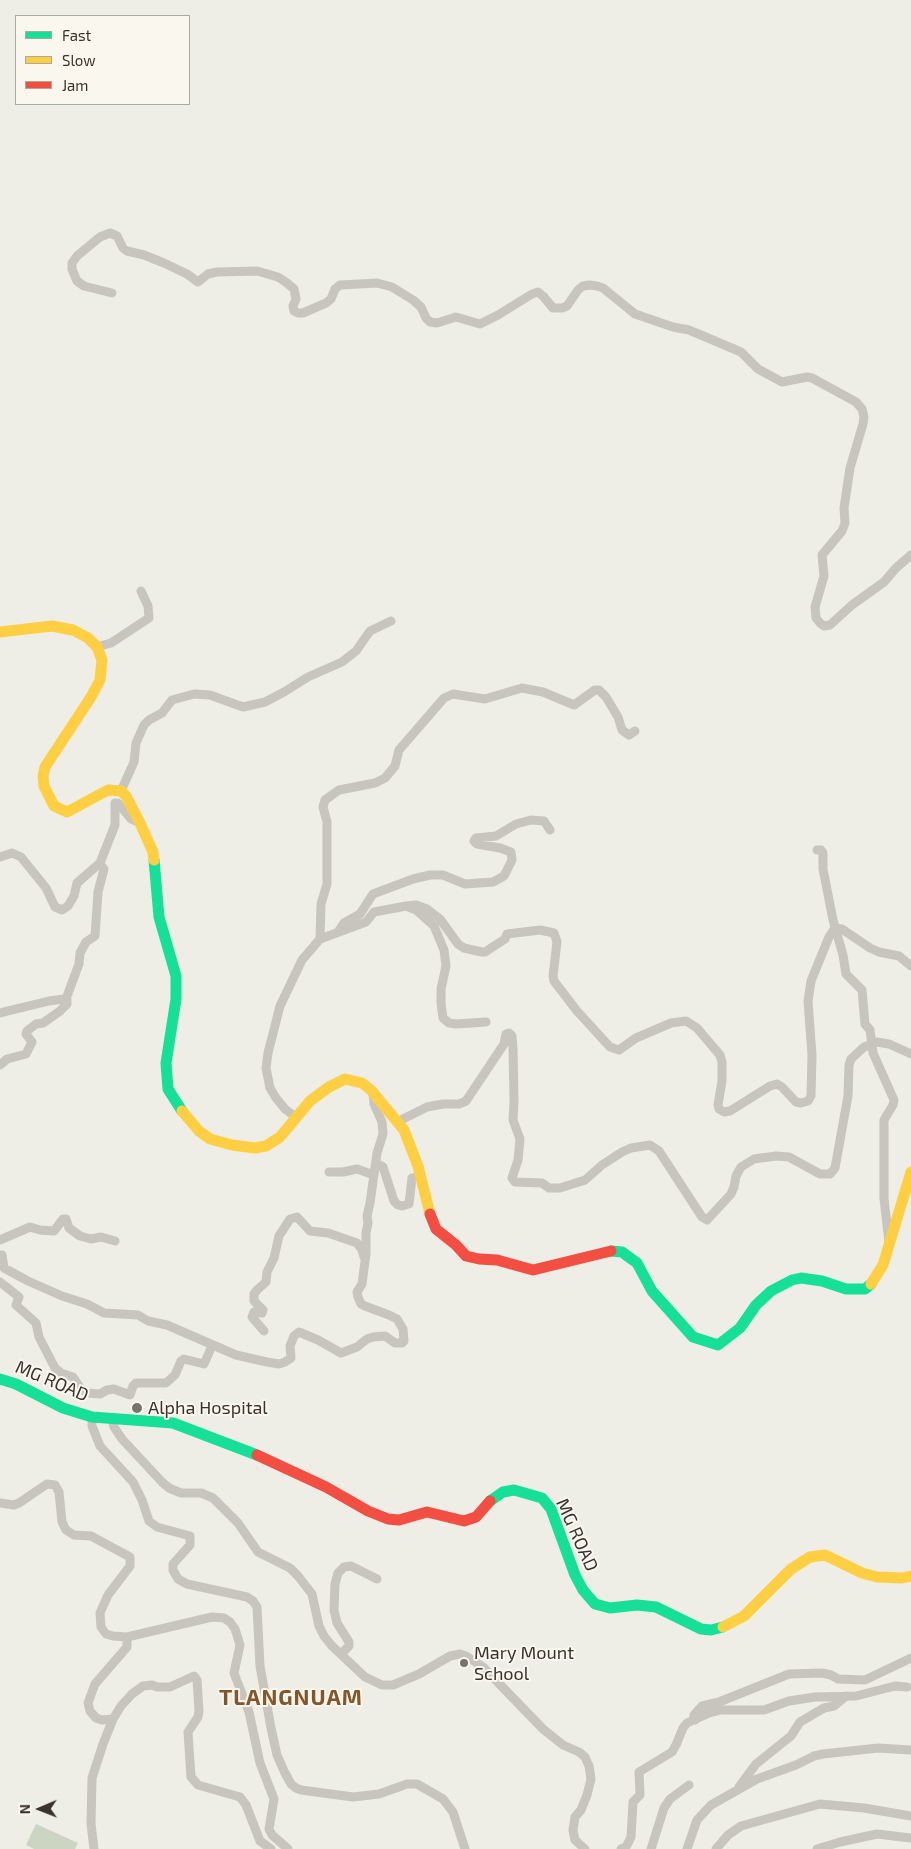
<!DOCTYPE html>
<html>
<head>
<meta charset="utf-8">
<style>
  body { margin:0 }
  #map { position:relative; width:911px; height:1849px; overflow:hidden; background:#eeede6; font-family:"Exo 2",sans-serif }
  canvas { display:block }
  .legend { position:absolute; left:15px; top:15px; width:175px; height:90px; box-sizing:border-box; background:#faf7ee; border:1px solid #ada9a0; margin:0; padding:6px 9px; list-style:none; font-size:15px; color:#39332c }
  .legend li { display:flex; align-items:center; gap:10px; height:25px }
  .legend b { width:25px; border:1px solid #ada9a0 }
  .north { position:absolute; left:15px; top:1784px; width:50px; height:50px; -webkit-text-stroke:4px #faf7ee; paint-order:stroke; rotate:269deg; font-size:14px; font-weight:700; line-height:20px; text-align:center; color:#39332c }
  .north::after { content:''; display:block; margin:auto; width:18px; height:22px; background:#39332c; clip-path:polygon(50% 0,100% 100%,50% 72%,0 100%) }
</style>
</head>
<body>
<div id="map">
<canvas width="911" height="1849"></canvas>
<ul class="legend">
<li><b style="height:6px;background:#16e098"></b>Fast</li>
<li><b style="height:6px;background:#ffcf43"></b>Slow</li>
<li><b style="height:6px;background:#f24e42"></b>Jam</li>
</ul>
<div class="north">N</div>
</div>
<script>
const context = document.querySelector('canvas').getContext('2d');
context.lineJoin = 'round';
function paint(path, color) { context.fillStyle = color; context.fill(path, 'evenodd'); }
const poly = rows => new Path2D(rows.map(r => 'M' + r).join(''));
function stroke(path, color, width, dash) { context.strokeStyle = color; context.lineWidth = width; context.lineCap = dash ? 'butt' : 'round'; context.setLineDash(dash || []); context.stroke(path); }
function label(font, color, halo, rows, align = 'center') {
  context.font = font + ' "Exo 2",sans-serif'; context.lineWidth = 4; context.setLineDash([]); context.textBaseline = 'middle'; context.strokeStyle = halo; context.fillStyle = color; for (const [text, x, y, turn = 0] of rows) {
    context.save(); context.translate(x, y); context.rotate((+turn || 0) * Math.PI / 180); context.textAlign = isNaN(turn) ? turn : align; if (halo) context.strokeText(text, 0, 0); context.fillText(text, 0, 0); context.restore();
  }
}
paint(poly([
  [36,1824,78,1843,75,1849,34,1849,26,1845]
]), '#cbd5c1');
stroke(poly([
  [112,293,84,286,77,281,72,269,72,263,77,256,100,237,110,233,117,236,123,248,127,251,144,255,164,263,187,274,198,282,208,274,217,272,257,271,278,277,287,283,294,289,296,299,293,306,294,311,298,313,303,313,326,303,331,299,335,289,340,285,377,283,392,287,413,300,421,307,426,318,430,322,437,323,456,317,480,324,498,315,532,294,538,292,543,296,553,308,562,308,567,306,578,290,583,286,589,285,597,286,603,288,635,314,673,327,689,330,741,352,758,369,782,382,807,377,812,378,856,402,862,409,864,417,863,424,850,468,844,508,845,523,842,531,822,555,824,576,815,607,816,618,820,623,824,626,830,625,852,605,884,582,896,568,911,555],
  [97,647,111,643,149,618,148,606,141,591],
  [121,791,134,762,136,743,144,725,149,720,162,713,172,700,194,694,210,695,243,707,265,702,284,692,308,677,342,662,356,651,370,631,391,621],
  [817,850,821,850,823,853,823,869,833,920,843,955,846,974,862,990,865,1024,870,1030,873,1053,894,1100,893,1105,884,1120,884,1199,889,1242],
  [0,857,12,853,21,857,46,888,55,907,62,910,68,906,74,896,77,883,100,863,115,825,115,803,118,803,131,819,140,823],
  [406,906,416,905,427,909,440,919,458,944,464,948,482,952,485,952,505,939,507,934,540,930,554,933,557,942,553,976,554,981,577,1011,610,1047,619,1050,636,1038,671,1023,686,1021,697,1028,720,1055,722,1062,722,1081,718,1105,719,1109,724,1112,730,1111,770,1086,777,1084,782,1087,796,1102,801,1103,808,1101,811,1096,812,1055,808,1001,811,981,829,937,835,928,842,929,870,948,879,952,899,956,911,966],
  [338,932,344,923,360,914,373,894,413,879,430,875,443,875,465,884,493,882,504,876,512,860,511,852,500,848,477,844,474,841,476,838,496,836,516,824,531,820,544,821,550,830],
  [320,939,366,922,374,912,406,906,416,910,434,926,444,950,446,966,441,989,441,1003,443,1018,449,1023,456,1024,486,1022],
  [66,999,79,964,80,953,86,942,95,936,98,892,104,869,100,864],
  [0,1013,49,1001,64,999,67,1000,67,1004,60,1011,43,1023,36,1024,27,1031,26,1034,32,1042,26,1054,7,1059,0,1065],
  [297,1118,285,1109,276,1098,270,1088,266,1068,268,1053,280,1006,302,960,320,939,321,904,327,884,327,822,323,807,325,800,339,790,375,783,385,778,395,766,399,750,444,698,453,694,485,699,522,688,543,692,574,705,595,690,599,690,606,697,618,717,622,730,629,735,635,731],
  [399,1121,427,1107,443,1104,459,1104,466,1101,504,1044,506,1034,509,1033,512,1036,513,1048,514,1102,513,1120,520,1139,518,1160,512,1178,515,1182,542,1183,549,1188,560,1188,585,1180,602,1165,622,1152,631,1148,650,1145,659,1151,702,1217,707,1220,731,1194,734,1187,736,1176,741,1167,754,1159,776,1156,789,1157,820,1174,830,1174,835,1168,848,1096,849,1065,851,1059,864,1047,877,1042,889,1044,911,1054],
  [375,1167,380,1165,383,1167,394,1201,398,1205,402,1206,409,1204,412,1178,420,1176],
  [329,1172,343,1172,357,1169,374,1175],
  [0,1240,30,1227,40,1230,54,1231,63,1219,66,1219,69,1228,80,1236,91,1239,101,1237,115,1241],
  [0,1255,2,1255,4,1268,28,1281,62,1296,87,1304,104,1313,138,1315,148,1321,167,1325,236,1355,267,1362,279,1364,285,1362,291,1358,290,1346,294,1336,299,1332,318,1340,341,1353,357,1347,367,1339,373,1337,385,1336,395,1343,402,1343,404,1341,403,1329,397,1319,389,1315,365,1306,361,1304,358,1297,357,1292,362,1284,366,1254,366,1233,368,1223,367,1216,370,1203,377,1153,383,1134,382,1122,374,1104,373,1093],
  [0,1282,19,1297,16,1305,36,1323,39,1337,55,1368,61,1373,73,1377,81,1389,87,1393,100,1394,107,1390,114,1389,130,1395,133,1386,136,1383,166,1383,175,1375,181,1361,184,1359,204,1364,212,1346],
  [264,1331,252,1317,254,1312,262,1313,263,1310,254,1301,254,1294,257,1290,266,1282,267,1272,274,1258,279,1236,290,1219,297,1217,310,1231,328,1233,357,1243,362,1250,364,1257],
  [92,1417,92,1426,100,1446,133,1482,142,1500,149,1521,157,1527,190,1536,190,1545,173,1564,173,1570,178,1579,187,1584,247,1597,253,1601,257,1607,260,1666,271,1728,277,1755,284,1771,291,1784,296,1788,301,1790,353,1797,379,1794,407,1784,417,1784,443,1799,453,1812,465,1849],
  [112,1419,114,1427,122,1439,162,1482,169,1488,181,1493,201,1493,213,1498,238,1523,258,1552,290,1568,298,1576,312,1594,319,1626,324,1636,332,1646,365,1677,382,1685,393,1685,419,1674,450,1656,460,1654,466,1656,483,1667,543,1729,563,1745,579,1752,585,1757,589,1766,591,1779,587,1795,581,1810,575,1817,573,1830,575,1840,585,1849],
  [0,1503,14,1505,19,1503,47,1484,55,1485,59,1492,62,1522,66,1530,74,1535,91,1536,130,1557,130,1566,108,1595,100,1613,101,1627,106,1634,113,1636,127,1637,212,1617,224,1618,230,1622,235,1629,240,1645,234,1673,249,1712,260,1763,274,1799,269,1829,272,1835,288,1849],
  [341,1654,349,1646,349,1642,337,1623,334,1610,335,1584,338,1573,344,1567,351,1566,377,1579],
  [113,1719,102,1720,96,1718,90,1711,88,1703,95,1684,127,1647,127,1637],
  [695,1720,694,1715,702,1706,719,1702,789,1674,822,1673,831,1675,838,1679,865,1680,911,1658],
  [739,1787,756,1764,791,1736,800,1722,824,1708,834,1706,846,1696],
  [94,1849,91,1824,92,1778,103,1744,113,1719,121,1706,132,1694,143,1686,152,1685,157,1687,170,1687,194,1676,197,1680,199,1711,198,1717,188,1732,191,1777,198,1785,240,1797,246,1805,260,1841,271,1849],
  [621,1849,626,1847,631,1837,633,1802,640,1795,639,1772,672,1752,676,1745,683,1728,687,1723,709,1713,721,1710,764,1710,789,1701,815,1697,856,1696,895,1686,907,1687],
  [651,1849,664,1808,670,1799,689,1785],
  [687,1849,697,1820,711,1805,757,1779,796,1765,814,1756,823,1754,878,1748,911,1750],
  [716,1849,728,1835,741,1826,820,1804,864,1808,911,1816],
  [817,1849,840,1842,877,1834,911,1838]
]), '#c8c5be', 9);
stroke(poly([
  [154,860,159,917,176,976,176,999,166,1063,168,1089,182,1111],
  [611,1251,622,1252,637,1263,652,1291,693,1337,718,1345,740,1328,756,1305,771,1291,792,1280,801,1278,822,1281,846,1289,865,1289,871,1284],
  [0,1379,16,1384,63,1408,92,1417,173,1423,257,1455],
  [490,1501,503,1492,514,1490,542,1498,551,1509,575,1575,583,1590,595,1604,610,1608,637,1605,656,1607,701,1629,711,1630,723,1627]
]), '#16e098', 11);
stroke(poly([
  [0,632,52,626,73,630,88,638,97,647,102,660,100,680,91,697,45,767,43,776,44,786,54,806,67,812,108,790,121,791,126,796,140,823,153,852,154,860],
  [182,1111,199,1131,210,1139,232,1145,255,1148,266,1146,280,1137,310,1101,329,1087,345,1079,362,1083,371,1090,404,1130,418,1166,430,1214],
  [871,1284,883,1265,911,1172],
  [723,1627,744,1616,791,1569,810,1557,825,1555,862,1573,877,1577,902,1578,911,1576]
]), '#ffcf43', 11);
stroke(poly([
  [430,1214,436,1229,456,1245,466,1256,479,1259,497,1260,533,1270,611,1251],
  [257,1455,326,1487,368,1511,388,1519,399,1520,427,1512,464,1521,476,1517,490,1501]
]), '#f24e42', 11);
for (const [x, y, r, color] of [
  [137,1408,6,"#78746d"],
  [464,1663,5,"#78746d"]
]) { const dot = new Path2D(); dot.arc(x, y, r, 0, 2 * Math.PI); context.fillStyle = color; context.fill(dot); stroke(dot, '#faf7ee', 2); }
label('18px', '#39332c', '#faf7ee', [
  ["MG ROAD",52,1381,23],
  ["MG ROAD",577,1535,66]
]);
label('18px', '#39332c', '#faf7ee', [
  ["Alpha Hospital",148,1408],
  ["Mary Mount",474,1653],
  ["School",474,1674]
], 'left');
context.letterSpacing = '1px';
label('bold 22px', '#845629', '#faf7ee', [
  ["TLANGNUAM",291,1698]
]);
context.letterSpacing = '0px';
</script>
</body>
</html>
